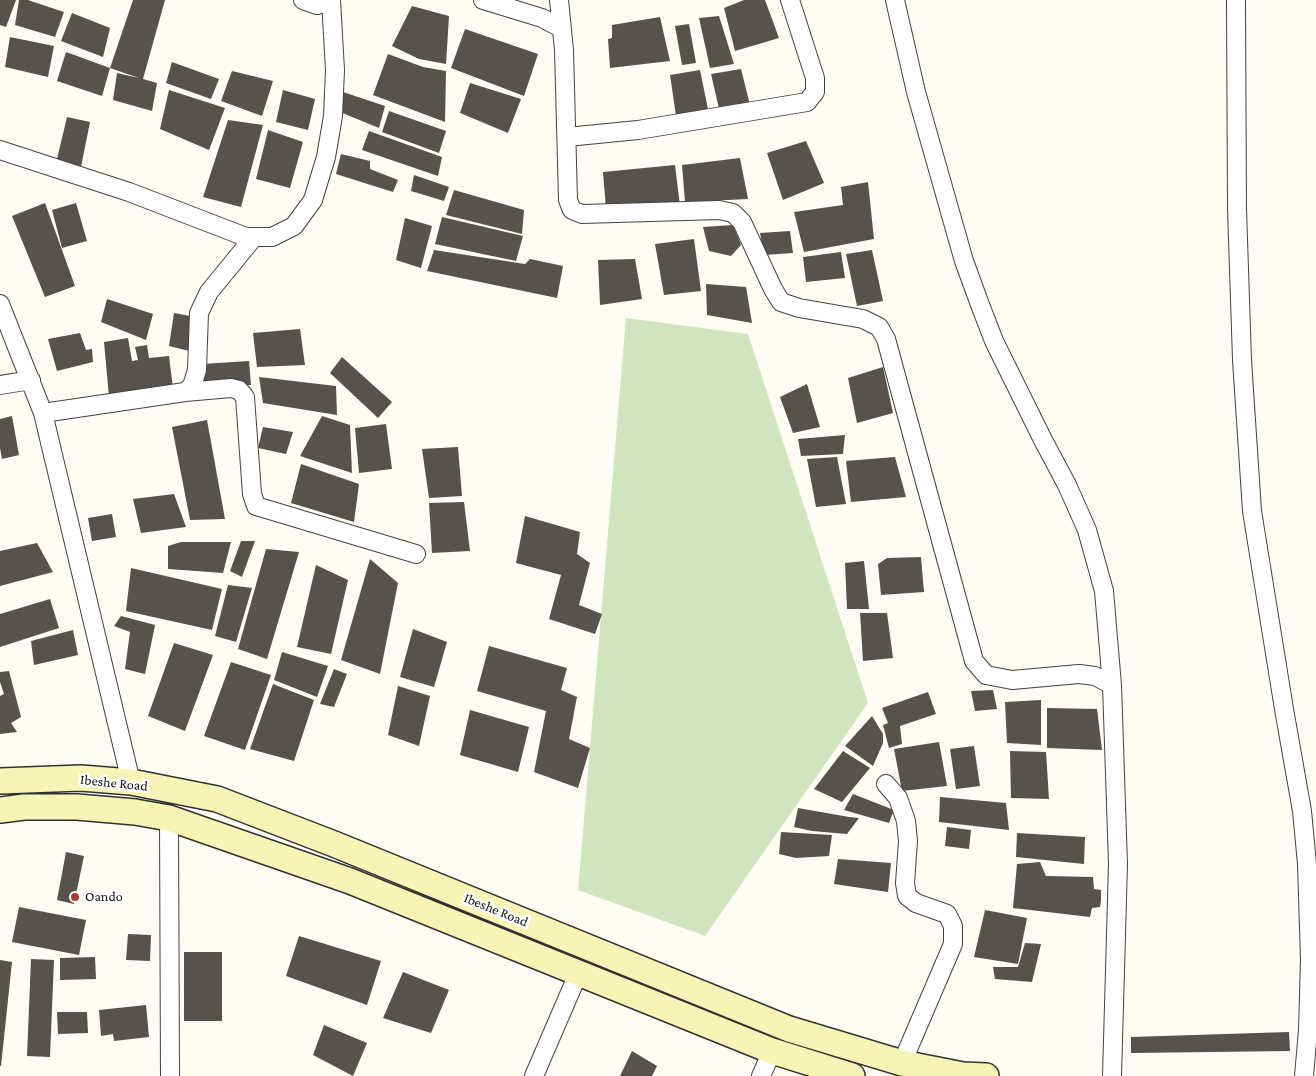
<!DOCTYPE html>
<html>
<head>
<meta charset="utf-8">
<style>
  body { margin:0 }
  canvas { display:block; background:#fefcf3 }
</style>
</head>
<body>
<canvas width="1316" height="1076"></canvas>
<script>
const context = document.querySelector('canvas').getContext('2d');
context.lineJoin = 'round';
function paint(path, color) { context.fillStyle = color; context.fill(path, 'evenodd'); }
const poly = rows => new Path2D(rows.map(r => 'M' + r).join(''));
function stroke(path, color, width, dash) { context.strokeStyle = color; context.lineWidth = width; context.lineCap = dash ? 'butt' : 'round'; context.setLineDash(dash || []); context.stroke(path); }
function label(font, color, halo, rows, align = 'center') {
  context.font = font + ' "Crimson Pro",serif'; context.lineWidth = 5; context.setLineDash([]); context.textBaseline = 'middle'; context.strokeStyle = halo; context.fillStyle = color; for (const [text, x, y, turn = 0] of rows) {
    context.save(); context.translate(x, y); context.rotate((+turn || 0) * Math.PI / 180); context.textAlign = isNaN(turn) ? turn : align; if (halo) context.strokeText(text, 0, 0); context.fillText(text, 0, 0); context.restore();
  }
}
paint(poly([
  [626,318,748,334,868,703,705,936,578,890]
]), '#d0e5bf');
paint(poly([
  [0,0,16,0,6,27,0,25],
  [19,0,28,0,64,12,55,37,15,25],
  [133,0,165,0,143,79,157,83,152,111,113,100,117,73,139,78,110,68],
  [744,0,765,0,779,38,735,51,724,8],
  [412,6,449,16,446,64,419,59,392,46],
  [72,13,110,28,103,57,61,41],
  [719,16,734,64,710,68,699,18],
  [660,17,670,61,610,68,608,39,612,38,612,25],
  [689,24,696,63,682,65,675,26],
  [465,29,538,54,524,96,451,68],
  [10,37,54,46,48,77,5,67],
  [66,52,110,68,102,96,57,81],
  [388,54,423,67,446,71,445,122,373,95],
  [172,62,219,79,211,99,166,83],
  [741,69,750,105,720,113,711,74],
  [700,70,708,109,676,116,670,75],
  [232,71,273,81,262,116,221,101],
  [470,83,521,99,508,133,460,113],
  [169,90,225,108,209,150,160,129],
  [283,90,315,99,308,130,276,122],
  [343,92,385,106,379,128,340,112],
  [389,111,446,131,439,153,382,132],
  [67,117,90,122,81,167,57,159],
  [228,120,263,125,241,207,203,197],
  [268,130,303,142,290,188,256,179],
  [369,131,442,157,438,176,362,150],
  [806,141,824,183,783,200,767,153],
  [341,154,370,161,370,169,398,180,393,192,336,174],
  [740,158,748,199,685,202,682,165],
  [675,165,680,206,606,209,603,172],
  [414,175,449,187,444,201,411,191],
  [868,182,874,239,804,252,794,212,843,205,841,187],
  [454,190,524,210,522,234,446,215],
  [45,203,75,286,45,297,12,216],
  [76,203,87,241,62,248,52,210],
  [442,217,523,236,516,261,435,244],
  [405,218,432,226,421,268,396,260],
  [733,225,741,245,731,256,709,251,703,227],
  [790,231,793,253,764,255,760,233],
  [694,239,701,291,664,295,655,244],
  [434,250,525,264,530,259,563,266,557,298,427,271],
  [872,250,883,301,857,306,846,254],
  [841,252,845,278,806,282,803,257],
  [635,259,642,299,600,305,598,260],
  [706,284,746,287,752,323,707,315],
  [107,299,153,314,146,340,101,322],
  [174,313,195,317,189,351,169,346],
  [300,329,305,365,257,367,253,333],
  [80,333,86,350,92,349,93,362,57,371,48,339],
  [128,338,132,361,138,360,135,347,147,345,149,358,169,356,173,388,109,397,104,342],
  [342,357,392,402,378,418,330,373],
  [249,361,251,385,204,388,202,364],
  [883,367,893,413,857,423,848,378],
  [259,377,336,386,337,415,263,403],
  [807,384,820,427,793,433,780,397],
  [12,416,19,455,2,459,0,448,0,419],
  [322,416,350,425,352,473,300,456],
  [207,420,225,519,190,520,172,427],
  [386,424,392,469,359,473,355,428],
  [263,427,293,432,286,454,258,448],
  [845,435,843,454,801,456,798,439],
  [458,447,462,496,429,498,422,449],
  [837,457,846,504,816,507,807,459],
  [895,457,906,497,851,502,846,461],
  [301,464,359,484,354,522,291,503],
  [174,494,186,527,141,533,133,499],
  [464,502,470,551,432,553,429,503],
  [112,514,116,537,92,541,88,518],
  [525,516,580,532,577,554,590,563,579,605,602,614,595,634,549,619,561,575,516,563],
  [241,541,255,541,242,577,230,571],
  [181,542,231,542,223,573,168,569,168,546],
  [37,543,53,572,0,586,0,551],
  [266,549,299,552,267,659,238,649],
  [921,557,924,592,881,595,878,564,887,558],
  [370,559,398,583,380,674,341,660],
  [864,561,869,609,847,609,845,563],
  [316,565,348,580,331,654,297,647],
  [131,568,222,589,212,630,126,611],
  [228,585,252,588,236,642,215,636],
  [50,599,59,628,0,647,0,614],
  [860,613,887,613,893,658,863,661],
  [121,616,155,625,145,674,125,669,130,632,114,626],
  [413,629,447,642,434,687,400,677],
  [73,630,78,655,34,665,31,641],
  [174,643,213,655,185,731,148,716],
  [489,646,567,668,561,690,577,697,569,739,590,748,578,788,534,772,546,711,477,691],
  [282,652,328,666,317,697,274,680],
  [231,662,271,675,245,750,204,736],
  [334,669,347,674,334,707,320,704],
  [9,671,21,717,11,723,17,732,0,734,0,696,4,694,0,682,0,672],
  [273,684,314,700,294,761,250,749],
  [398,686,430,696,419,746,388,735],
  [993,690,997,709,975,711,971,691],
  [928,692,936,714,900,726,902,744,889,748,883,725,888,723,882,708],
  [1041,700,1041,745,1007,743,1005,702],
  [1047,708,1097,709,1102,750,1047,748],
  [470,710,529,727,518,772,460,755],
  [872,716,883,734,883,743,873,766,845,746],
  [939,742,947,786,902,791,894,749],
  [974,746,980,786,956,789,950,749],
  [843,751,870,768,842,802,814,789],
  [1010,751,1046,752,1049,799,1011,798],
  [853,794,894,810,889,823,844,810],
  [940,797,1006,803,1009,830,939,822],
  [798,808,849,817,859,818,847,834,812,831,794,827],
  [947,827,971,830,969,849,945,846],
  [781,832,832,835,829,856,796,858,779,854],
  [1017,833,1085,837,1084,864,1016,857],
  [66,852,84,856,74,904,57,900],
  [838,859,891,863,888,892,834,884],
  [1040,862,1046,876,1093,877,1094,889,1101,890,1101,901,1100,907,1092,908,1090,917,1013,908,1017,864],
  [19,907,86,920,79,955,12,942],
  [985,910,1027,918,1018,964,974,957],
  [128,934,151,935,150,961,126,960],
  [299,936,381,961,367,1005,286,976],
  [1025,943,1041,944,1032,982,995,979,993,967,1018,967],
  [184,952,222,952,222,1021,184,1021],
  [95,957,96,979,60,980,60,958],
  [31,959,54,960,50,1057,27,1056],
  [0,960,12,962,1,1066,0,1066],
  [403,972,449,990,431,1033,383,1018],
  [146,1005,149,1037,114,1041,113,1034,101,1036,99,1010],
  [57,1012,87,1012,88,1033,58,1034],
  [324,1025,367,1043,353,1076,313,1055],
  [1289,1032,1290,1051,1131,1053,1131,1037],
  [632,1051,657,1066,652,1076,620,1076]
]), '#57524d');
const street = poly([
  [303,0,317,5,331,0],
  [483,0,542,18,561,28],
  [559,0,564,50,568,200,572,210,582,214,719,210,733,213,742,222,773,289,781,302,799,308,863,319,879,327,886,339,974,661,986,675,1012,680,1079,674,1095,676,1112,685],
  [895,0,916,92,964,261,979,302,994,341,1043,440,1067,485,1087,530,1104,591,1112,685,1118,864,1112,1076],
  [1236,0,1237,209,1242,360,1252,511,1284,709,1302,811,1307,864,1310,960,1308,1030,1304,1076],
  [567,137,638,130,807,102,815,92,815,78,790,0],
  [0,150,129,192,246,237,272,237,294,226,313,200,326,157,333,116,335,70,331,0],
  [0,304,43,413,131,782],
  [0,385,31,380],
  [185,392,231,388,239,390,245,397,252,494,256,506,416,554],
  [43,413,185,392,192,386,197,370,199,313,209,292,254,237],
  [886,784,898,798,906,821,908,841,905,883,907,896,916,903,947,914,953,926,953,944,902,1063],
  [169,818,170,1076],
  [534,1076,578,974],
  [761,1076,772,1051]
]);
const secondary = poly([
  [0,781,81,778,131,782,217,799,334,844,789,1029,902,1063,963,1075,986,1076],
  [0,810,24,807,77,807,135,812,169,818,350,881,772,1051,852,1076]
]);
stroke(street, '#424242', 20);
stroke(secondary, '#313131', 28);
stroke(street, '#fff', 18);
stroke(secondary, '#f7f4b5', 25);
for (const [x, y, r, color] of [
  [75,897,5,"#b13935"]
]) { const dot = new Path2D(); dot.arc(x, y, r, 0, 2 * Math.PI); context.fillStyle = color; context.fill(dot); stroke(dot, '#fff', 2); }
label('14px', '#0f0f0f', '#fff', [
  ["Ibeshe Road",114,783,6],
  ["Ibeshe Road",496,910,22]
]);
label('14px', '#0f0f0f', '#fff', [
  ["Oando",85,897]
], 'left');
</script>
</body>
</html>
